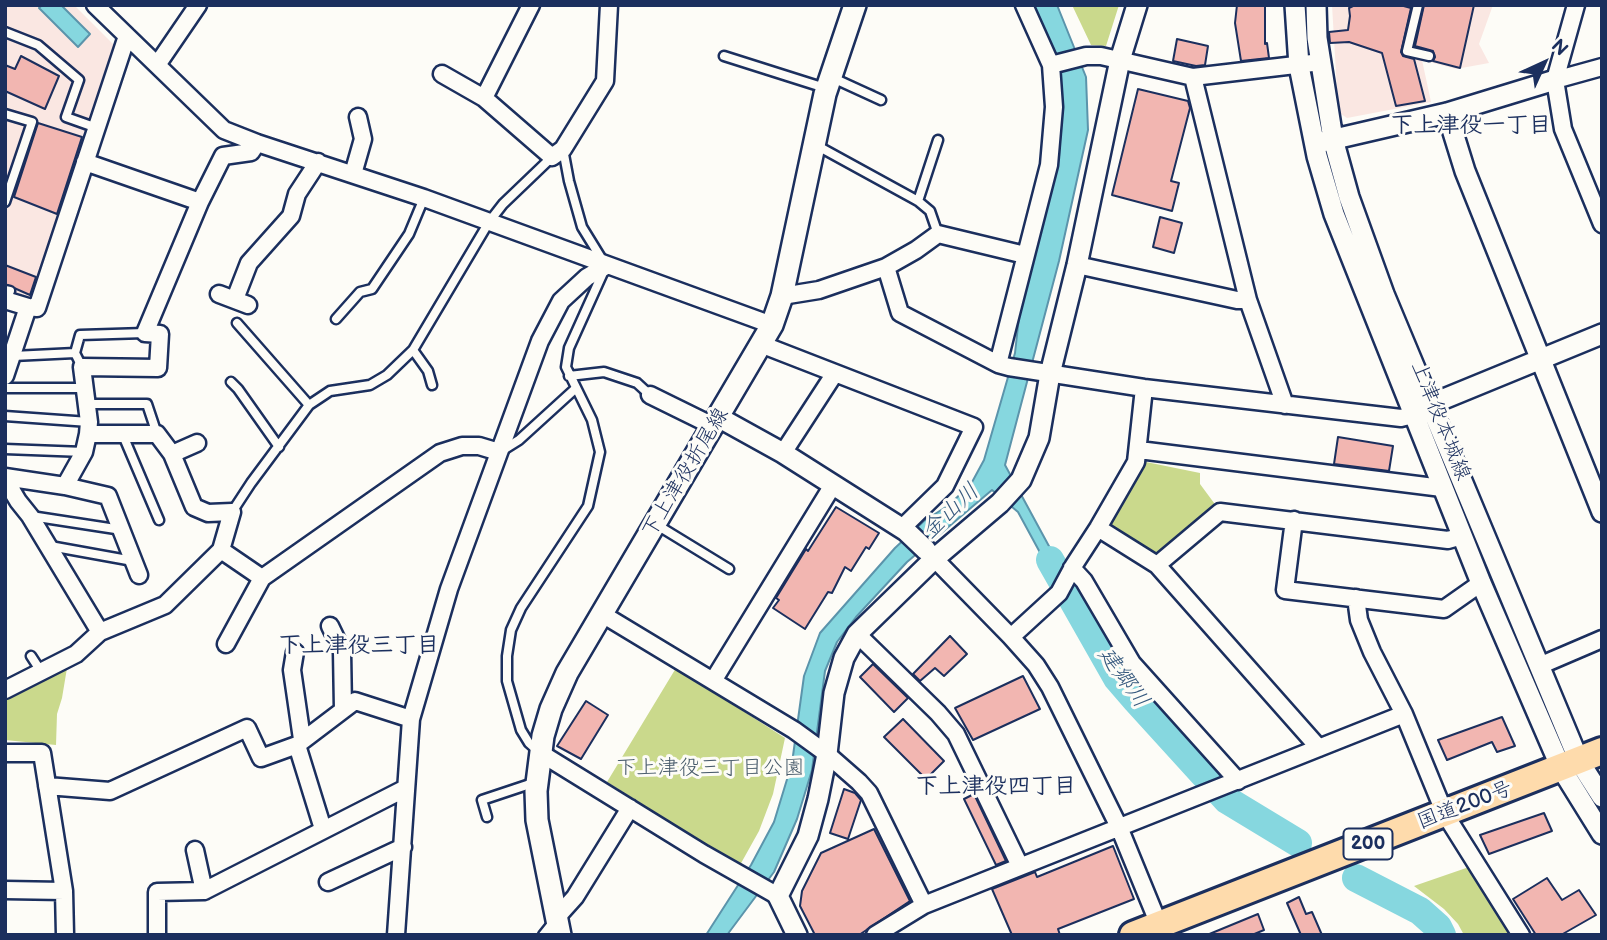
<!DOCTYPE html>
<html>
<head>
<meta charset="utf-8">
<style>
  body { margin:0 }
  #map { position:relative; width:1607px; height:940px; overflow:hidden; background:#fdfcf7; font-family:"Balsamiq Sans",sans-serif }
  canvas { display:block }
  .frame { position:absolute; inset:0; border:7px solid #1b2f5e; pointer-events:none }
  .north { position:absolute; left:1509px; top:28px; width:70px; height:70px; -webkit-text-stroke:5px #fdfcf7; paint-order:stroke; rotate:45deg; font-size:19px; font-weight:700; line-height:28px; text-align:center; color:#1b2f5e }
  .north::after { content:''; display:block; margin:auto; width:24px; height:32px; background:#1b2f5e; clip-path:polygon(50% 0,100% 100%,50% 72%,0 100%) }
</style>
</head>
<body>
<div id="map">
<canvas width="1607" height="940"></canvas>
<div class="frame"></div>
<div class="north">N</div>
</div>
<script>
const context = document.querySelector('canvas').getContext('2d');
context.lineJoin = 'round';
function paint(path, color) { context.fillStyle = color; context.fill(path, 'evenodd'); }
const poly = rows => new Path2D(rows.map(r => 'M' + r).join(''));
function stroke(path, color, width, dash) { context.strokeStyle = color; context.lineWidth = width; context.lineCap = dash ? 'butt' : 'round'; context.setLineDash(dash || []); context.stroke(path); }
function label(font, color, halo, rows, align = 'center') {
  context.font = font + ' "Balsamiq Sans","Klee One",sans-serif'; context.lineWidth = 6; context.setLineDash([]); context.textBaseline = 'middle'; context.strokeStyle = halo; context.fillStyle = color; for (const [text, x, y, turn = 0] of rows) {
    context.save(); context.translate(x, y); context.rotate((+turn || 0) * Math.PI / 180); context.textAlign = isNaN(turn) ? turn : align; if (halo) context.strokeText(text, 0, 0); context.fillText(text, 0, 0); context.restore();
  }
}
paint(poly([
  [5,5,74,5,115,46,32,298,5,290],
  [1332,5,1493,5,1479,44,1489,63,1456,69,1422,60,1431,102,1347,118,1341,114,1337,90]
]), '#fae7e2');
paint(poly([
  [1072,5,1119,5,1106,46,1091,45],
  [1146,462,1200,473,1200,484,1217,507,1163,553,1155,553,1113,528,1109,522],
  [67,668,62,698,57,714,56,745,5,740,5,696],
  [676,668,785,738,773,794,759,831,740,865,607,782],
  [1472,866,1514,935,1464,935,1458,924,1444,909,1414,886]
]), '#cad98c');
const water = poly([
  [42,5,61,5,90,34,78,47,39,8,42,5],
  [1033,5,1057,5,1086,77,1088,130,1059,261,1005,465,1063,572,1056,582,1018,512,992,490,907,562,856,617,837,642,825,671,812,770,797,819,774,872,727,935,706,935,751,865,774,822,792,763,804,676,820,633,895,548,924,521,949,505,971,484,984,460,1015,353,1019,317,1059,157,1062,105,1057,58,1033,5]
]);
paint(water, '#86d7df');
stroke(water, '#5b94ab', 2);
stroke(poly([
  [1050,560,1117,678,1136,700,1227,800,1298,843],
  [1356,878,1420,911,1438,927,1442,935]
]), '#86d7df', 28);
const building = poly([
  [1237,5,1265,5,1265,44,1267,43,1269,58,1241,61,1235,23,1237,5],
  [1355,5,1400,5,1411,8,1401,52,1403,56,1414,59,1425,101,1396,106,1382,53,1349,42,1330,43,1329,32,1348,30,1350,16,1349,8,1355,5],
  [1424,5,1474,5,1460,68,1433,61,1435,57,1433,51,1415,46,1424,5],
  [1177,39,1208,46,1205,65,1196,66,1173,61,1177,39],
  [21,56,59,76,45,109,5,91,5,65,15,69,21,56],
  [1138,89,1188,101,1190,108,1171,181,1179,183,1172,211,1112,195,1138,89],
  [38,123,82,137,57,214,14,197,38,123],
  [1160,217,1182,223,1174,253,1153,247,1160,217],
  [5,265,36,277,30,295,5,284,5,265],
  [1338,437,1393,446,1389,471,1334,464,1338,437],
  [836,507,879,533,869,549,866,547,851,571,845,567,832,593,828,592,805,629,773,608,779,600,776,598,806,549,808,551,836,507],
  [950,636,967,654,944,676,935,668,920,681,913,674,950,636],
  [873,664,908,698,894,712,860,677,873,664],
  [1023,676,1040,709,973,740,955,708,1023,676],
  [586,701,608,715,581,759,557,746,586,701],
  [1502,717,1515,746,1497,752,1492,742,1447,760,1438,740,1502,717],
  [903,719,944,761,926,779,884,737,903,719],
  [844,789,855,793,861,800,848,839,830,833,844,789],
  [974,794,1006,861,996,865,964,799,974,794],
  [1544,813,1552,831,1489,854,1480,835,1544,813],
  [874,829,910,901,859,935,815,935,800,906,802,891,821,853,874,829],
  [1113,846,1134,899,1058,929,1060,935,1012,935,992,889,1035,872,1037,877,1113,846],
  [1547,878,1562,900,1579,890,1596,915,1561,935,1536,935,1513,899,1547,878],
  [1299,897,1306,914,1312,912,1322,935,1301,935,1287,903,1299,897],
  [1258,914,1264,930,1252,935,1207,935,1258,914]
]);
paint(building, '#f2b6b1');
stroke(building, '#1b2f5e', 2);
const service = poly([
  [1418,5,1407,51,1429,56],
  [5,32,38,45,79,80,66,117,97,128],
  [724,56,825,88],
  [833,78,881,100],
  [5,114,32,122,5,202],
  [814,144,918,201,930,211,938,234],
  [918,201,938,140],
  [5,290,10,291],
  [336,319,360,292,372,289,409,234,424,198],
  [237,323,309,405],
  [413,350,428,371,432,385],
  [13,356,75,353],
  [82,367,75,353,80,335,145,333],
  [569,376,604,372,637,383,650,395],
  [231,382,238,389,279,447],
  [5,388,85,388],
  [87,404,147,404,157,434],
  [5,416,89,422],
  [122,433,159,520],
  [5,449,84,452],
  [503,450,519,440,575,389],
  [232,512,251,483,309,405,330,391,370,385,387,375,413,350,489,222,503,204,552,157],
  [31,516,122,530],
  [657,525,729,569],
  [50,546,133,561],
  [31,656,42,673],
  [538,751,529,743,521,730,507,681,507,656,511,630,521,608,588,506,600,452,592,420,566,367,569,348,606,266,582,227,569,181,563,149],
  [487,817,482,800,536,782],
  [543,935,555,920]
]);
const minor = poly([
  [95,5,224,130,257,143,424,198,772,325],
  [531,5,484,98,552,157,563,149,605,81,609,5],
  [1576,5,1555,80,1563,129,1602,224],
  [157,65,198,5],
  [1051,65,1086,56,1101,56,1193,77,1321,62],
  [442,74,484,98],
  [1193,77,1248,300,1285,405],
  [1555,80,1602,67],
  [85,162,200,202],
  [353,174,363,139,358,117],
  [1077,265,1237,300,1248,300],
  [886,267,900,313,998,364,1009,367,1144,388,1401,418,1413,415,1423,409],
  [219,294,248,305],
  [782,296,819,290,886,267,916,250,938,234,1025,255],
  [235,299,249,263,291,216,297,194,318,162],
  [5,300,28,307,5,376],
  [28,307,37,308,127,36],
  [763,345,974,427,945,486,902,528],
  [998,364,1049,165,1054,107,1051,65,1024,5],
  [650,395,713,426],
  [88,434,157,434,172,454],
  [1139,450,1442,488],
  [783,453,835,373],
  [5,477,65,486,108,496,139,575],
  [5,479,18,501,30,516,100,632],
  [65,486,84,452,88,434,89,422,82,367,158,368,160,334,145,333,200,202,223,156,251,152,257,143],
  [1294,520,1285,590,1444,609,1481,583],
  [1098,528,1157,565,1319,748],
  [221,550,262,578,226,644],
  [927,551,1011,637,1036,665,1050,687,1119,827,1162,932],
  [1157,565,1220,512,1448,540,1462,536],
  [1072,568,1084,581,1132,663,1238,781],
  [262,578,440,453,462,446,479,446,499,452],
  [1356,598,1359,620,1372,652,1404,714,1445,814,1521,935],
  [602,614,794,730,827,754,859,782,869,793,924,905],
  [330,626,342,651,343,709],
  [857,634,938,713,956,734,1020,866],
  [1011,637,1059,593,1074,565,1098,528,1136,462,1144,388],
  [295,652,292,670,302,739],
  [1539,666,1602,639],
  [713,681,833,485],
  [5,690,76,654,100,632,165,605,221,550,232,512,208,513,194,507,172,454,197,443],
  [297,745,323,829],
  [5,753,42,753,64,891,65,935],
  [542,754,704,854,778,896],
  [47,786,110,791,247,728,261,758,297,745,355,701,411,719],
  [195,850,204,891],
  [328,882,403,847],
  [5,890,64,891],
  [557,917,575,897,630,808],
  [157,935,157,892,204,891,406,788],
  [396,935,411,719,449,589,540,341,561,301,587,277,606,266],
  [875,935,924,905,1404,714]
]);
const tertiary = poly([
  [1295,5,1299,66,1317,156,1334,214,1481,583,1561,768,1602,834],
  [1316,5,1317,38,1333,139,1349,197,1384,294,1579,761,1602,797],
  [1447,113,1465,171,1602,512],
  [1322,142,1447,113,1555,80],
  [1429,405,1602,334],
  [718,417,783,453,906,531,926,550],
  [797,935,778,896,808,836,818,799,827,754,834,693,844,658,857,634,934,559,1000,503,1021,480,1039,438,1050,374,1077,265,1120,60,1137,5]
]);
const secondary = poly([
  [560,935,537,820,536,791,543,736,551,709,567,673,772,325,782,296,825,94,855,5]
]);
const trunk = poly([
  [1133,935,1602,751]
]);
stroke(service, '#1b2f5e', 13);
stroke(minor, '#1b2f5e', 21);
stroke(tertiary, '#1b2f5e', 24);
stroke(secondary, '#1b2f5e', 26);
stroke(trunk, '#1b2f5e', 32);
stroke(service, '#fdfcf7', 8);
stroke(minor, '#fdfcf7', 16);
stroke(tertiary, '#fdfcf7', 19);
stroke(secondary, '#fdfcf7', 21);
stroke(trunk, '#fedbac', 26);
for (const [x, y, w] of [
  [1368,844,49]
]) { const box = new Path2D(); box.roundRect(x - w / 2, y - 15.5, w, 31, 5); context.fillStyle = '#fdfcf7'; context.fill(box); stroke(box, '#1b2f5e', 2); }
label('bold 19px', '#1b2f5e', null, [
  ["200",1368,844]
]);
label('21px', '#1b2f5e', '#fdfcf7', [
  ["上津役本城線",1440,421,68],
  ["下上津役折尾線",686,473,-59],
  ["国道200号",1465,806,-21]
]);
label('21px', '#475a6a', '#fdfcf7', [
  ["下上津役三丁目公園",710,769]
]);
label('bold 23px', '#1b2f5e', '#fdfcf7', [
  ["下上津役一丁目",1471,126],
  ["下上津役三丁目",359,646],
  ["下上津役四丁目",996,787]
]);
label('italic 23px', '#36597e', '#fdfcf7', [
  ["金山川",951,512,-43],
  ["建郷川",1123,678,54]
]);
</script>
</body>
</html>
